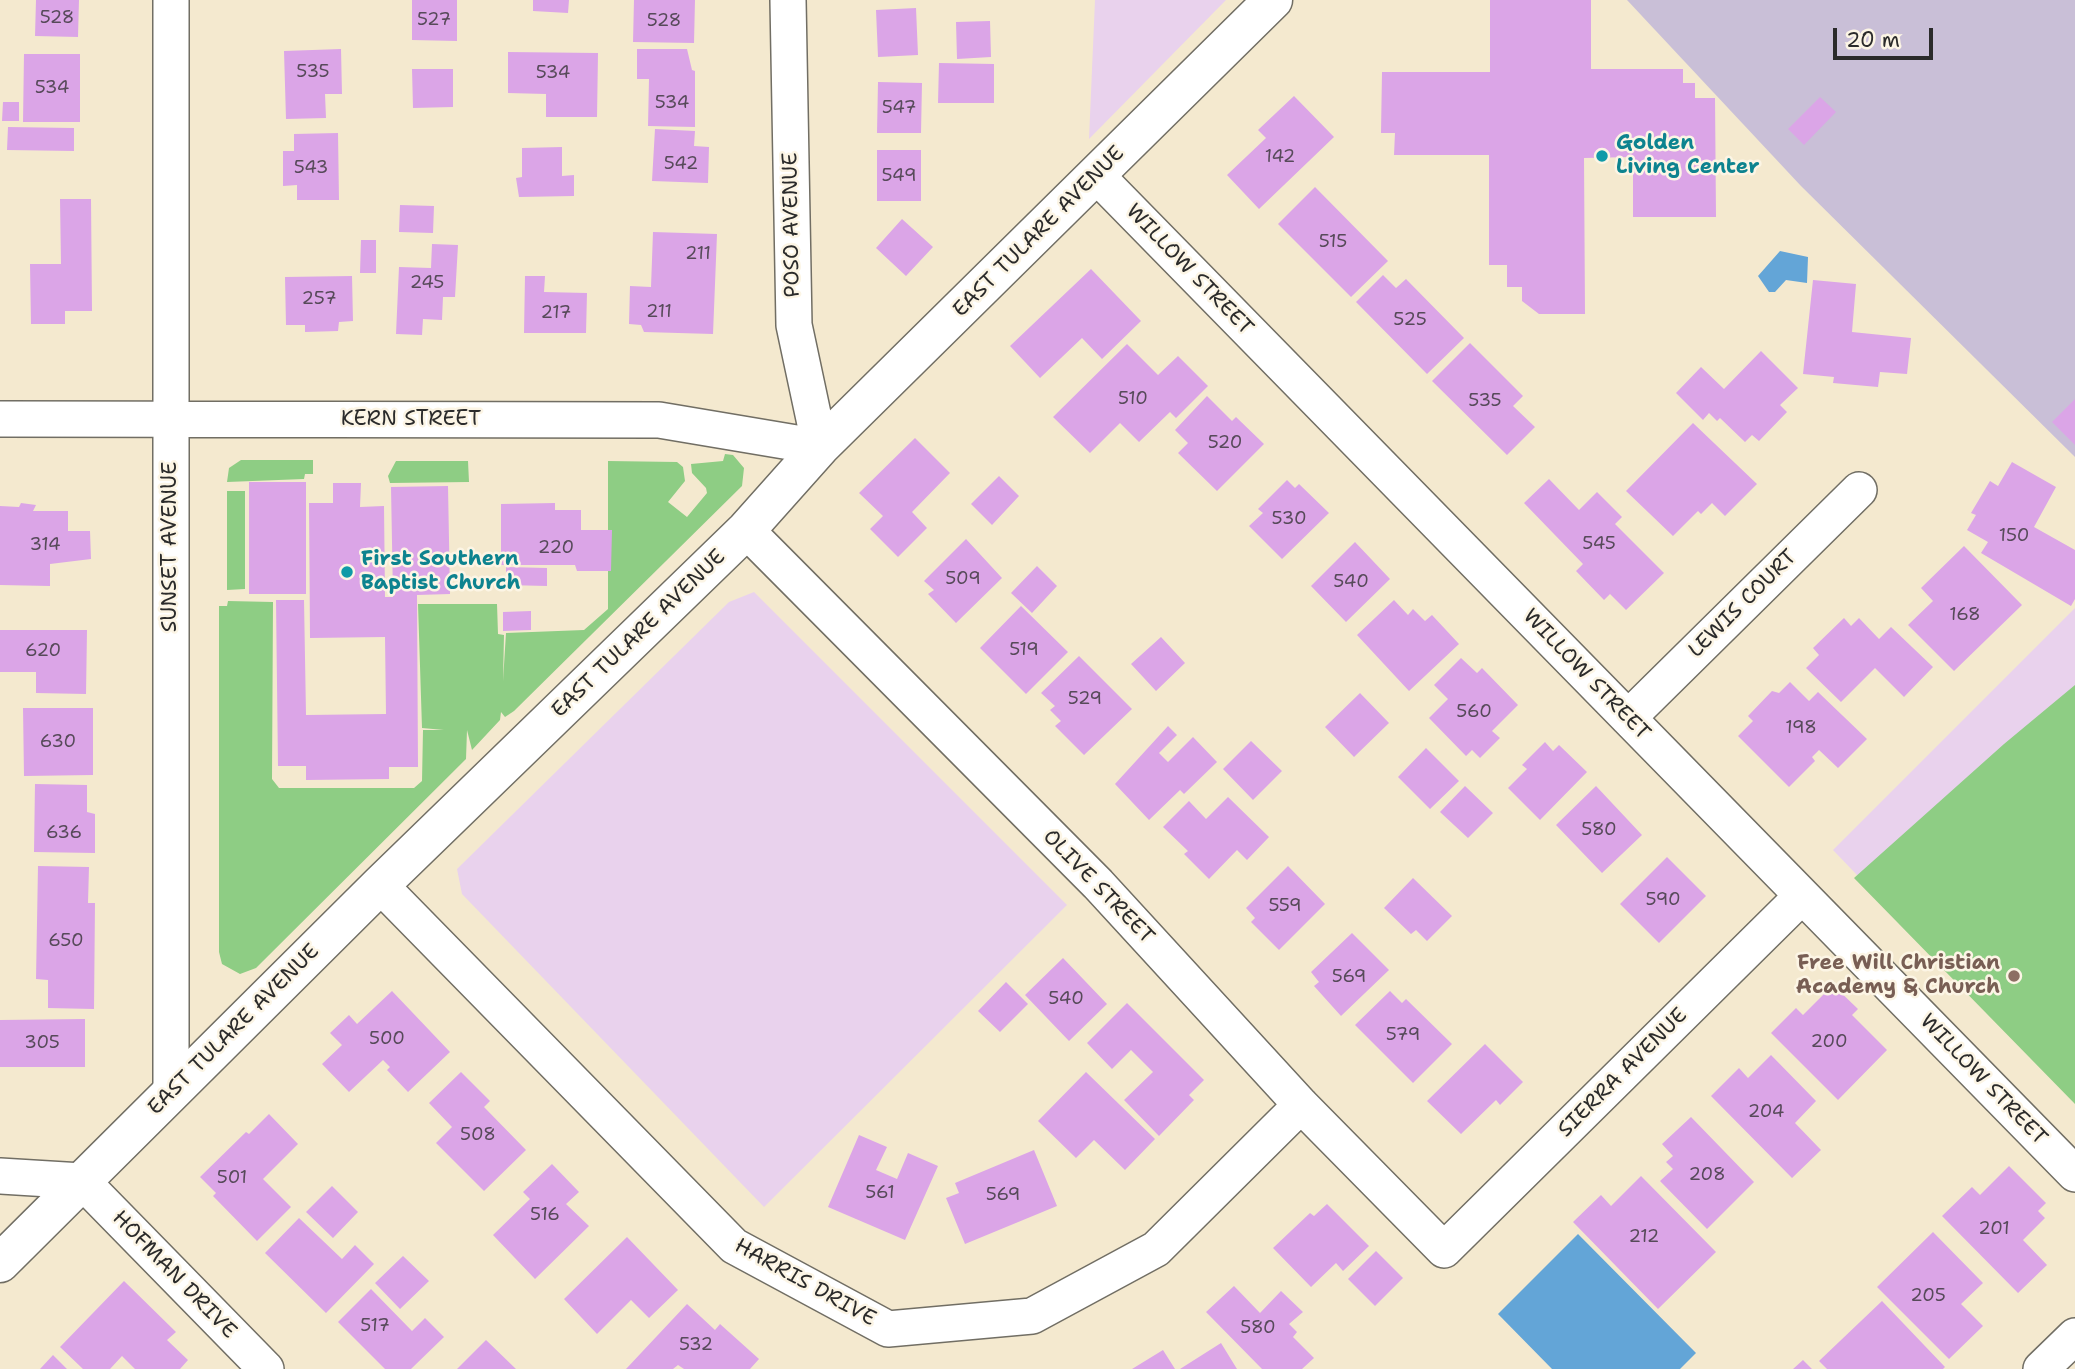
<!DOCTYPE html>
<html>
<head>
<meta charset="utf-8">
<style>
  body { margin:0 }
  #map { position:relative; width:2075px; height:1369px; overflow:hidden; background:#f4e9cf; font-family:"Shantell Sans",sans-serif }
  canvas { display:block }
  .scale { position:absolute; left:1833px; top:28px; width:100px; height:32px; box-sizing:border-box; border:4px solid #2b2b2b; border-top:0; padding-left:9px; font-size:21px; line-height:24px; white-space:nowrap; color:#2b2b2b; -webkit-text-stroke:5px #fcf5e5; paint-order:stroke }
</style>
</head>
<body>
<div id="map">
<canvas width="2075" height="1369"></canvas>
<div class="scale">20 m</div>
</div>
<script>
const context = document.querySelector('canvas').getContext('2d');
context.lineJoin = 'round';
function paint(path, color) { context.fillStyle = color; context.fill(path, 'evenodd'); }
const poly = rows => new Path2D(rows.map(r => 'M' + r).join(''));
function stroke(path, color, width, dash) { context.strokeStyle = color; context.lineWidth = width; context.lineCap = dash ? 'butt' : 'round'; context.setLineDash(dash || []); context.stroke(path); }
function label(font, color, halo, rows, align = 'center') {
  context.font = font + ' "Shantell Sans",sans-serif'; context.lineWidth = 5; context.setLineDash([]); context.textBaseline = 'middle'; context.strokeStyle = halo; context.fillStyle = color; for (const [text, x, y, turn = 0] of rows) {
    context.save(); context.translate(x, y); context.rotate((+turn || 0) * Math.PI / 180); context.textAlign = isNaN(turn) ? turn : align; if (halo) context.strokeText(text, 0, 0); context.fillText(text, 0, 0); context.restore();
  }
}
paint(poly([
  [1095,0,1226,0,1089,139],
  [754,592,1067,905,764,1207,462,894,457,869,729,602],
  [2075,608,2075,1102,1833,850]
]), '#e9d2ed');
paint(poly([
  [1627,0,2075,0,2075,457,1801,186]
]), '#c9bfd7');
paint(poly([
  [725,454,733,455,744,468,742,486,514,711,505,717,501,712,500,720,472,750,467,730,466,759,256,968,240,974,222,964,219,952,219,606,227,606,228,601,273,602,272,779,279,788,414,788,422,781,423,730,444,730,422,728,418,604,497,604,498,634,504,635,503,681,506,633,584,630,608,609,608,461,677,462,683,467,685,481,668,502,687,517,707,493,706,488,692,473,691,464,723,461],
  [241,460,313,460,313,474,305,474,304,479,227,482,229,468],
  [396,461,468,461,469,482,390,483,388,476],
  [227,491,245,491,245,589,227,590],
  [2075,685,2075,1104,1854,878,2004,744]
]), '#8ecd84');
paint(poly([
  [1780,251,1808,257,1807,283,1786,280,1775,292,1769,292,1758,276],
  [1578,1234,1696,1353,1680,1369,1552,1369,1498,1314]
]), '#63a5d7');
paint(poly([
  [36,0,79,0,78,37,35,36],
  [412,0,457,0,457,41,412,40],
  [533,0,569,0,568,13,533,11],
  [634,0,695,0,694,43,633,42],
  [1490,0,1591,0,1591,69,1683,69,1683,83,1695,83,1695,98,1715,98,1716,217,1633,217,1633,157,1584,158,1585,314,1539,314,1522,301,1522,287,1507,287,1507,265,1489,265,1489,155,1394,155,1395,133,1381,133,1382,72,1490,72],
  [916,8,918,55,878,57,876,10],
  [990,21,991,57,957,59,956,22],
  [341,49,342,94,325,94,326,118,286,119,284,51],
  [637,49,687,49,692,70,695,71,695,127,648,126,649,79,637,79],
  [508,52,598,53,597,117,546,117,546,94,508,93],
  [24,54,80,54,80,122,23,122],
  [939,63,994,64,994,103,938,103],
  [412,69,453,69,453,107,413,108],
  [878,82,922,83,921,133,877,133],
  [1294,96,1334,137,1259,209,1227,175,1266,138,1258,130],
  [1820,97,1836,112,1804,145,1788,129],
  [3,102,19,102,19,121,2,121],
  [8,127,74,128,74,151,7,150],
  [655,129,695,131,694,146,709,147,708,183,652,181],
  [338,133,339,200,297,200,297,185,283,186,283,151,294,151,294,134],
  [562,147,562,176,574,175,574,196,519,197,516,178,522,177,522,148],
  [877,150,921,150,921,201,877,201],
  [1315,187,1388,261,1351,297,1278,224],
  [60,199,91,199,92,311,65,311,65,324,31,324,30,264,61,264],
  [400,205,434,206,433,233,399,232],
  [902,219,933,247,906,276,876,248],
  [653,232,717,234,713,334,644,332,641,325,629,324,630,286,651,287],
  [361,240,376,240,376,273,360,273],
  [432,244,458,245,455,297,443,297,442,320,423,319,422,335,396,334,399,267,431,268],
  [1091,269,1141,321,1102,359,1082,338,1040,378,1010,346],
  [1383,275,1396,288,1406,279,1464,338,1427,374,1356,302],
  [352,276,353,321,339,322,338,331,305,332,305,325,286,325,285,277],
  [525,276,545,276,544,292,587,293,586,333,524,333],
  [1813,280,1856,284,1852,332,1911,338,1907,374,1880,372,1878,387,1833,383,1834,377,1803,374],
  [1470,343,1523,396,1513,406,1535,427,1507,455,1432,381],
  [1127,344,1158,375,1178,356,1208,386,1176,418,1170,412,1139,442,1120,423,1090,453,1053,417],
  [1761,351,1798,388,1780,405,1787,412,1759,441,1752,435,1745,442,1720,418,1717,421,1709,413,1703,420,1676,393,1701,367,1724,389],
  [1207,396,1232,421,1236,417,1264,444,1217,491,1178,453,1188,443,1175,430],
  [2075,399,2075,445,2052,422],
  [1693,423,1757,484,1725,516,1712,503,1701,514,1698,511,1673,536,1626,491],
  [915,438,950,473,912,512,927,528,898,557,870,529,883,516,859,493],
  [2012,462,2056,487,2034,527,2075,550,2075,599,2071,606,1981,553,1988,542,1967,530,1976,515,1971,513,1990,481,1998,486],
  [999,476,1019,496,992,525,971,504],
  [1549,479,1579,510,1597,492,1622,517,1615,524,1664,573,1626,610,1610,594,1604,600,1576,571,1583,564,1524,503],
  [1287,480,1295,488,1299,484,1329,513,1282,559,1249,526,1263,513,1258,509],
  [249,482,306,482,306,594,249,594],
  [333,483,361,483,360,507,384,506,385,597,393,597,391,487,448,486,450,594,417,595,418,767,389,767,389,779,306,780,306,766,278,766,276,600,304,600,306,715,386,714,385,637,310,638,309,503,333,503],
  [21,503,36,505,33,511,68,511,68,531,90,531,91,559,50,564,50,586,0,585,0,506,19,507],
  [555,503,555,510,581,510,581,530,612,530,611,571,577,571,575,565,501,565,501,504],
  [966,539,1002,578,956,623,928,594,934,590,924,581],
  [1355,542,1390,579,1346,622,1311,586],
  [1964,546,2022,605,1954,671,1908,625,1933,601,1921,588],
  [1037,566,1057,586,1032,613,1011,593],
  [506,567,547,568,547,586,506,585],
  [1394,600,1408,615,1413,609,1425,621,1432,615,1459,644,1409,691,1357,635],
  [1021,606,1068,652,1026,694,980,648],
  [531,611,531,630,503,631,503,612],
  [1844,618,1851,626,1859,618,1879,639,1891,627,1933,667,1904,697,1875,668,1841,702,1806,668,1819,655,1813,648],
  [0,630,87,630,86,694,36,693,36,672,0,672],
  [1161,637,1185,663,1156,691,1131,664],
  [1079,656,1132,709,1084,755,1055,726,1061,721,1050,710,1055,706,1041,693],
  [1461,658,1477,673,1482,668,1518,705,1492,731,1500,738,1480,758,1472,750,1466,756,1429,718,1448,699,1434,685],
  [1790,682,1809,701,1818,692,1867,739,1838,768,1819,750,1812,757,1815,761,1789,787,1738,736,1753,721,1748,716,1772,691,1779,693],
  [1360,693,1389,723,1354,757,1325,727],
  [23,708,93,708,93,775,24,776],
  [1168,726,1177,735,1159,753,1168,762,1193,737,1217,762,1184,794,1180,790,1149,820,1115,784],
  [1251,741,1282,771,1253,800,1223,769],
  [1545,742,1553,751,1559,745,1587,772,1540,820,1508,788,1527,769,1522,765],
  [1426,748,1459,781,1430,809,1398,777],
  [35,784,87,785,87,812,95,814,95,853,34,852],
  [1465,786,1493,813,1468,838,1440,812],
  [1596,786,1642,835,1602,873,1556,825],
  [1228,797,1269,837,1247,860,1237,850,1209,879,1184,854,1188,851,1163,827,1189,801,1206,819],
  [1667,857,1706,896,1659,943,1620,904],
  [38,866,89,867,88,903,95,903,94,1009,48,1008,48,980,36,979],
  [1288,866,1325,904,1279,950,1251,922,1255,918,1246,908],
  [1413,878,1452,916,1427,941,1416,930,1411,934,1384,908],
  [1352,933,1389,970,1341,1016,1314,986,1319,982,1311,972],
  [1063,958,1107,1004,1069,1041,1025,995],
  [1006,982,1028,1004,1000,1032,978,1011],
  [1833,985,1858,1009,1852,1015,1887,1050,1838,1100,1771,1033,1796,1008,1803,1015],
  [392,991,450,1052,408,1092,387,1070,390,1067,383,1060,349,1092,322,1064,342,1045,330,1033,349,1015,357,1024],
  [1390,991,1402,1003,1406,999,1452,1044,1413,1083,1355,1025],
  [1127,1003,1204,1080,1189,1095,1194,1100,1159,1136,1124,1100,1153,1072,1131,1050,1112,1069,1087,1043],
  [85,1019,85,1067,0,1067,0,1020],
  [1485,1044,1523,1082,1500,1105,1496,1100,1461,1134,1427,1101],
  [1771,1055,1816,1101,1795,1123,1821,1150,1792,1178,1711,1096,1739,1068,1748,1078],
  [461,1072,490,1101,484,1107,526,1150,484,1191,436,1143,452,1127,429,1103],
  [1086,1072,1155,1139,1125,1170,1094,1140,1076,1158,1038,1121],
  [269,1114,298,1144,263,1179,291,1207,257,1241,213,1196,216,1193,200,1177,246,1132,249,1134],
  [1691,1117,1754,1182,1707,1229,1660,1181,1673,1169,1666,1162,1673,1156,1662,1144],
  [859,1135,887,1147,876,1170,897,1179,908,1153,938,1166,905,1240,828,1207],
  [1034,1150,1057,1206,965,1244,946,1198,959,1193,955,1183],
  [552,1164,579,1192,566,1204,589,1226,535,1279,493,1235,530,1199,523,1192],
  [2009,1166,2046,1203,2038,1211,2045,1218,2023,1240,2047,1265,2018,1293,1942,1216,1972,1187,1980,1195],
  [1641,1176,1716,1252,1658,1309,1573,1222,1601,1195,1611,1206],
  [332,1186,358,1212,333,1238,306,1212],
  [1327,1204,1369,1246,1343,1271,1336,1263,1311,1287,1273,1248,1310,1213,1314,1216],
  [299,1218,342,1259,355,1245,374,1264,326,1313,265,1253],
  [1933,1232,1983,1283,1961,1304,1983,1326,1949,1359,1877,1287],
  [627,1237,678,1290,649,1318,631,1300,597,1334,564,1299],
  [1376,1251,1403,1278,1375,1306,1348,1279],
  [403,1256,429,1281,400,1309,375,1283],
  [124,1281,176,1332,167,1340,188,1360,180,1369,135,1369,122,1356,110,1369,83,1369,60,1347],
  [1234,1286,1260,1313,1281,1291,1303,1312,1289,1324,1297,1332,1293,1337,1314,1358,1302,1369,1262,1369,1206,1312],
  [371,1289,412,1331,425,1318,444,1337,411,1369,385,1369,338,1322],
  [1882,1301,1945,1367,1943,1369,1827,1369,1819,1361],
  [687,1304,715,1330,720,1324,759,1359,750,1369,684,1369,678,1365,673,1369,626,1369],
  [486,1340,516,1369,457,1369],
  [1221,1343,1237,1369,1180,1369],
  [1163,1350,1175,1369,1132,1369],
  [53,1355,67,1369,40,1369],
  [1803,1360,1812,1369,1793,1369]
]), '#dba5e7');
const street = poly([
  [1096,175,2075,1174],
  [0,419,659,420,820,447,794,325,788,0],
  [746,530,1098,884,1301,1105,1444,1250,1802,896],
  [1628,718,1859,490],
  [380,885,734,1246,888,1329,1032,1316,1156,1249,1301,1105],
  [171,1093,171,0],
  [0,1176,82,1181,266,1369],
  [2041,1369,2075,1336]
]);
const secondary = poly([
  [0,1263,380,885,746,530,820,447,1273,0]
]);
stroke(street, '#716e64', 38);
stroke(secondary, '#716e64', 41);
stroke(street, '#fff', 35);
stroke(secondary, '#fff', 38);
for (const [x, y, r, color] of [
  [1602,156,7,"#0f9aa8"],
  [347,572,7,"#0f9aa8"],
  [2014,976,7,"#8d6e63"]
]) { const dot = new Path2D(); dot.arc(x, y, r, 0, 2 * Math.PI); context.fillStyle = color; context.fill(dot); stroke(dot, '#fcf5e5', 2.5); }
label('18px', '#574a5a', null, [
  ["528",57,18],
  ["527",434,20],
  ["528",664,21],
  ["535",313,72],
  ["534",553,73],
  ["534",52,88],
  ["534",672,103],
  ["547",899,108],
  ["142",1280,157],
  ["542",681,164],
  ["543",311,168],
  ["549",899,176],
  ["515",1333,242],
  ["211",698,254],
  ["245",427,283],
  ["257",319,299],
  ["211",659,312],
  ["217",556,313],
  ["525",1410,320],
  ["510",1133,399],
  ["535",1485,401],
  ["520",1225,443],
  ["530",1289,519],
  ["150",2014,536],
  ["545",1599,544],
  ["314",45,545],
  ["220",556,548],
  ["509",963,579],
  ["540",1351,582],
  ["168",1965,615],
  ["519",1024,650],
  ["620",43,651],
  ["529",1085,699],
  ["560",1474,712],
  ["198",1801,728],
  ["630",58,742],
  ["580",1599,830],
  ["636",64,833],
  ["590",1663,900],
  ["559",1285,906],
  ["650",66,941],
  ["569",1349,977],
  ["540",1066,999],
  ["579",1403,1035],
  ["500",387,1039],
  ["200",1829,1042],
  ["305",42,1043],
  ["204",1766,1112],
  ["508",478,1135],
  ["208",1707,1175],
  ["501",232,1178],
  ["561",880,1193],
  ["569",1003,1195],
  ["516",545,1215],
  ["201",1994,1229],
  ["212",1644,1237],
  ["205",1928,1296],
  ["517",375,1326],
  ["580",1258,1328],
  ["532",696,1345]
]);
label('bold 21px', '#0d838f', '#fcf5e5', [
  ["Golden",1616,144],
  ["Living Center",1616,168],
  ["First Southern",361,560],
  ["Baptist Church",361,584]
], 'left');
label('21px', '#2b2b2b', '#fcf5e5', [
  ["POSO AVENUE",792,225,-91],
  ["EAST TULARE AVENUE",1039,232,-45],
  ["WILLOW STREET",1189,270,46],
  ["KERN STREET",411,420],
  ["SUNSET AVENUE",171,547,-90],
  ["LEWIS COURT",1743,604,-45],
  ["EAST TULARE AVENUE",639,634,-44],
  ["WILLOW STREET",1586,675,46],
  ["OLIVE STREET",1098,887,46],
  ["EAST TULARE AVENUE",234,1030,-45],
  ["SIERRA AVENUE",1623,1073,-45],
  ["WILLOW STREET",1983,1080,46],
  ["HOFMAN DRIVE",174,1275,46],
  ["HARRIS DRIVE",805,1283,29]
]);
label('bold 21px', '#785e54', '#fcf5e5', [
  ["Free Will Christian",2000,964],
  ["Academy & Church",2000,988]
], 'right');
</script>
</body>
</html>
